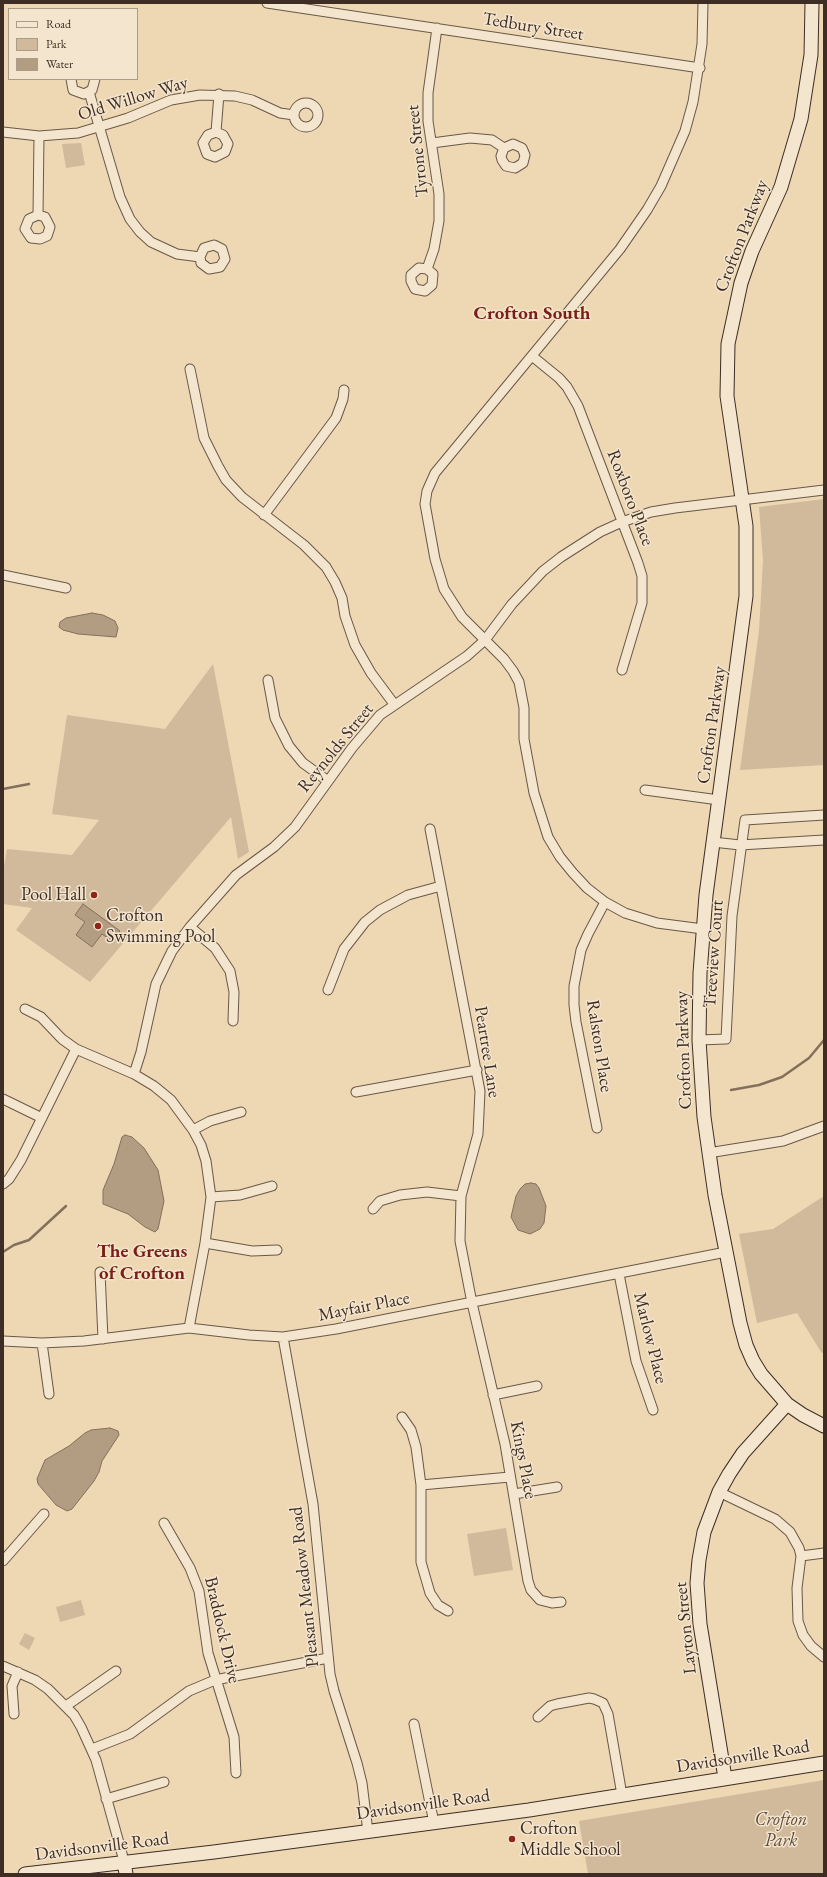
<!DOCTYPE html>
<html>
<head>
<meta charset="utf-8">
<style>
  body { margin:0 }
  #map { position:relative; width:827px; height:1877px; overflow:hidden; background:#eed7b3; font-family:"EB Garamond",serif }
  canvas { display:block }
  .frame { position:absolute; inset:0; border:4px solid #3d2d24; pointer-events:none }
  .legend { position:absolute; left:8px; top:8px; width:130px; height:72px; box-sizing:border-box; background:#f4e5ce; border:1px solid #ab9b8a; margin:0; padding:5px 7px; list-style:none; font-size:12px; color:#3d2d24 }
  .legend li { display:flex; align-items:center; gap:8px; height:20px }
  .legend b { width:20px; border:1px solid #ab9b8a }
</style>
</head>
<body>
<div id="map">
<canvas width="827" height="1877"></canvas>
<div class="frame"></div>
<ul class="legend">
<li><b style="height:5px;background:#f4e5ce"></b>Road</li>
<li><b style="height:11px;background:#d0ba9b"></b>Park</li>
<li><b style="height:11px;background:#b29d82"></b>Water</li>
</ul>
</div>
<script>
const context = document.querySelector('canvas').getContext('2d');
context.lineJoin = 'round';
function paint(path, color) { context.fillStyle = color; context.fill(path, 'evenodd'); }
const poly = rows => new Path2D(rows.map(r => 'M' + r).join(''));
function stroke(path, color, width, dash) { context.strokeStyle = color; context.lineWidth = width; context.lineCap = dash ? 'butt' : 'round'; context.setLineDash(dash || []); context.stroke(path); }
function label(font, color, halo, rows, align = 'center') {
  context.font = font + ' "EB Garamond",serif'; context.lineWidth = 3; context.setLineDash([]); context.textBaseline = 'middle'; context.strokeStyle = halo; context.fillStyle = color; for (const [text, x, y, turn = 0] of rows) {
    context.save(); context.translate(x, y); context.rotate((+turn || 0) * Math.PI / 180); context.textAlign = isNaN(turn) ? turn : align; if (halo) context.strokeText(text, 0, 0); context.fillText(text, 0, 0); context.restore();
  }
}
paint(poly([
  [81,143,85,165,66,168,62,144],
  [824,499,824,765,740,770,759,631,763,560,759,507],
  [213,664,249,852,238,859,231,817,90,982,16,930,32,908,3,904,3,872,7,849,72,855,99,820,52,814,67,715,165,729],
  [824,1196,824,1354,821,1352,797,1313,757,1323,739,1234,773,1229],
  [506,1528,513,1570,474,1576,467,1534],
  [81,1600,85,1615,60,1622,56,1607],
  [25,1633,35,1638,29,1650,19,1644],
  [824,1780,824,1874,588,1874,579,1821]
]), '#d0ba9b');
const water = poly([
  [92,613,103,615,115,621,118,628,116,637,78,634,63,630,59,627,60,622,66,618,92,613],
  [83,904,120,931,112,941,102,934,92,947,76,935,85,922,75,915,83,904],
  [125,1135,132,1137,144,1148,158,1170,164,1201,158,1229,155,1232,145,1227,128,1214,103,1204,103,1190,114,1164,122,1137,125,1135],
  [531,1183,536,1184,539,1188,546,1206,544,1223,540,1229,530,1234,518,1230,511,1217,516,1196,520,1189,525,1184,531,1183],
  [110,1428,118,1431,119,1435,102,1461,99,1472,94,1481,72,1509,67,1511,56,1505,38,1484,37,1479,45,1460,69,1446,85,1433,91,1430,110,1428]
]);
paint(water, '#b29d82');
stroke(water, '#83705c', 1);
stroke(poly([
  [3,789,29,784],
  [731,1090,759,1085,782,1077,809,1058,824,1040],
  [3,1252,14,1245,29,1240,66,1206]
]), '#83705c', 2.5);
const street = poly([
  [267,3,700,68],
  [703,3,702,44,693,102,685,131,661,186,647,210,620,249,435,473,427,491,425,504,435,559,444,589,462,617,504,659,513,671,519,682,524,708,524,739,534,793,548,837,560,857,573,873,587,888,605,902,625,913,657,923,703,929],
  [71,79,73,90,84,94,92,90,95,79],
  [89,92,120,197,130,219,140,232,151,242,177,254,200,257,201,263,209,269,220,267,225,259,222,249,214,245,204,248,200,257],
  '294 115a12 12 0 1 1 24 0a12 12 0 1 1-24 0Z',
  [3,132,39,136,78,133,128,118,171,100,200,95,235,96,252,100,280,113,294,115],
  [216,132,223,135,228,144,225,152,215,157,207,154,203,143,208,135,216,132,219,94],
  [432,143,470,138,492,140,504,148,501,156,502,160,506,166,515,168,523,163,525,155,522,148,513,144,504,148],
  [38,215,45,217,50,227,47,236,40,239,31,238,25,229,29,219,38,215,39,136],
  [427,269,433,274,432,285,425,291,415,289,411,281,411,275,419,268,427,269,434,249,439,221,439,194,428,121,428,93,437,28],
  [532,356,559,378,567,387,578,406,638,563,642,576,642,603,622,670],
  [190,369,204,438,218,466,226,480,242,497,304,545,326,567,335,582,342,598,345,616,355,645,371,673,394,704],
  [264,515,336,418,343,399,344,390],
  [3,575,66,588],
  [268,680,275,718,289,746,303,763,328,781],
  [645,790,719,800],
  [430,829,480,1091,478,1134,461,1196,460,1241,472,1303,505,1444,528,1581,531,1590,540,1600,552,1603,561,1602],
  [713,842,740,845,824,840],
  [190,927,215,948,230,971,234,992,233,1021],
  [328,990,344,949,365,922,380,910,408,895,441,886],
  [25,1009,41,1017,62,1039,76,1049,134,1074,154,1086,171,1100,193,1130,201,1145,206,1161,211,1197,205,1243,189,1328],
  [699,1040,726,1039,732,916,745,820,824,815],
  [134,1074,141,1052,156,984,172,951,190,927,236,875,274,847,295,827,352,748,380,715,467,656,485,640,512,604,543,571,561,557,600,532,622,522,651,512,675,508,824,490],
  [356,1092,477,1070],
  [3,1099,42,1118],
  [597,1128,576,1022,574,1005,574,986,581,950,588,934,605,902],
  [193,1130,210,1121,241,1112],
  [708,1153,783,1141,824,1126],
  [3,1184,9,1179,21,1160,76,1049],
  [211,1197,240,1195,272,1186],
  [373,1209,380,1201,400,1195,427,1192,461,1196],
  [205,1243,252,1251,277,1250],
  [100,1272,103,1339],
  [619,1274,636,1361,653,1410],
  [283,1337,313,1504,330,1674,334,1691,357,1763,362,1783,368,1832],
  [3,1341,42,1343,84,1341,189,1328,249,1335,283,1337,336,1329,726,1252],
  [42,1343,49,1394],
  [493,1395,537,1386],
  [402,1417,411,1430,416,1447,421,1485,421,1562,430,1593,438,1605,448,1611],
  [421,1485,510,1477],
  [719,1492,775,1519,790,1532,799,1548,801,1556,797,1588,798,1621,803,1635,811,1646,824,1657],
  [514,1494,557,1487],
  [164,1523,190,1568,199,1591,208,1653,234,1737,236,1773],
  [801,1556,824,1553],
  [3,1561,44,1514],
  [3,1666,35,1680,48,1689,74,1715,81,1727,96,1760,124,1861],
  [66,1706,116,1671],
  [14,1714,12,1686,18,1672],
  [538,1717,550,1706,557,1704,589,1698,594,1699,603,1703,608,1714,622,1795],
  [414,1724,434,1823],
  [92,1749,130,1734,189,1691,215,1680,328,1658],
  [106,1799,164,1782]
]);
const secondary = poly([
  [812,3,811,55,801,119,781,187,752,251,741,283,728,344,727,396,746,526,746,596,706,895,700,973,699,1040,704,1117,715,1195,740,1323,746,1345,753,1361,761,1374,787,1404,803,1415,824,1426],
  [725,1778,700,1624,697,1583,699,1560,704,1532,719,1492,729,1474,743,1453,787,1404],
  [124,1861,126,1874],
  [25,1874,214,1852,529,1810,824,1763]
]);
stroke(street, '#695848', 11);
stroke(secondary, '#3d2d24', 15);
stroke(street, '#f4e5ce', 9);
stroke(secondary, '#f4e5ce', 13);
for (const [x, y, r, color] of [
  [94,895,4,"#8f2418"],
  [98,926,4,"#8f2418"],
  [512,1839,4,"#8f2418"]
]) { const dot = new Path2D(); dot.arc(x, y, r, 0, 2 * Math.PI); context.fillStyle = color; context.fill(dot); stroke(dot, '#f4e5ce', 1.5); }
label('18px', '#3d2d24', '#f4e5ce', [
  ["Tedbury Street",533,27,9],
  ["Old Willow Way",133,99,-17],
  ["Tyrone Street",418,151,-96],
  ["Crofton Parkway",742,236,-69],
  ["Roxboro Place",630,498,69],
  ["Crofton Parkway",712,725,-82],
  ["Reynolds Street",336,748,-51],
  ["Treeview Court",714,954,-86],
  ["Ralston Place",599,1046,81],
  ["Crofton Parkway",684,1050,-92],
  ["Peartree Lane",487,1052,81],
  ["Mayfair Place",364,1307,-11],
  ["Marlow Place",650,1338,76],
  ["Kings Place",523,1460,79],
  ["Pleasant Meadow Road",305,1587,-96],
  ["Layton Street",686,1628,-96],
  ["Braddock Drive",222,1630,77],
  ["Davidsonville Road",743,1757,-9],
  ["Davidsonville Road",423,1805,-8],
  ["Davidsonville Road",102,1847,-7]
]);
label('18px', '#3d2d24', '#f4e5ce', [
  ["Pool Hall",86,895,"right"],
  ["Crofton",106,916],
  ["Swimming Pool",106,937],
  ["Crofton",520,1829],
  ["Middle School",520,1850]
], 'left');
label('italic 18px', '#5a493c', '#f4e5ce', [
  ["Crofton",781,1820],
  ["Park",781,1841]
]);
label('bold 19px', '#7a1f14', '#f4e5ce', [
  ["Crofton South",532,314],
  ["The Greens",142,1252],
  ["of Crofton",142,1274]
]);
</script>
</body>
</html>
